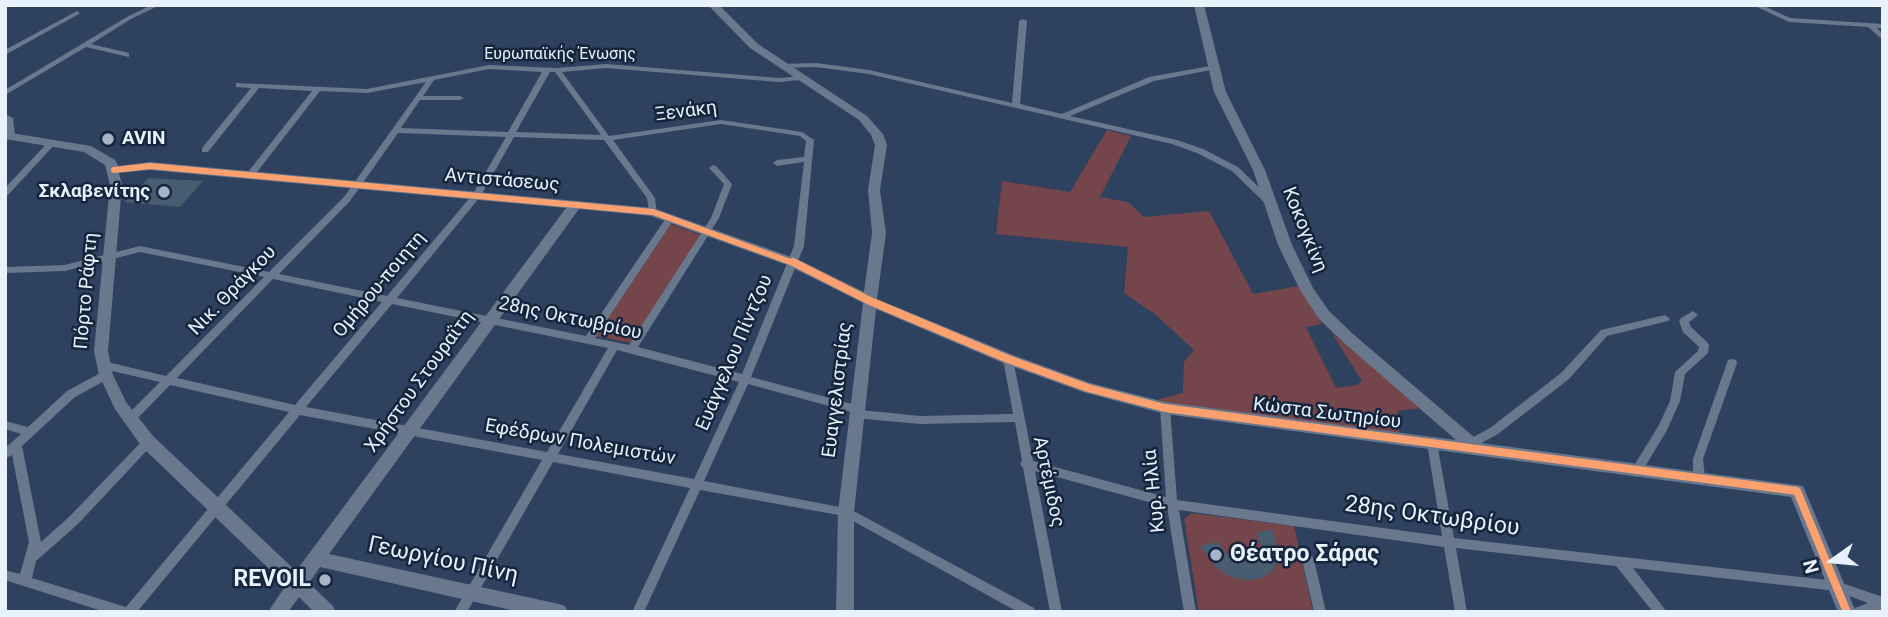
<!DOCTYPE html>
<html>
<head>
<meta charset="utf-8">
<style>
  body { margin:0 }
  #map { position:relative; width:1888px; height:617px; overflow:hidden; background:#2e415e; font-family:Roboto,sans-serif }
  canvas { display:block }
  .frame { position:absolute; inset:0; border:7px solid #e8f1fe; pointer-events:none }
  .north { position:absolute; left:1797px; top:526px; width:70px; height:70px; -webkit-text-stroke:5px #15253d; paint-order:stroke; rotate:255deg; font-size:19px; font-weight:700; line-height:28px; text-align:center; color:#e8f1fe }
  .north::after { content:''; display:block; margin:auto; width:24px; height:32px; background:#e8f1fe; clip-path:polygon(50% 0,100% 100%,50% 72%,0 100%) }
</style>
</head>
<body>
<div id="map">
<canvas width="1888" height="617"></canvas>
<div class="frame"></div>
<div class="north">N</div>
</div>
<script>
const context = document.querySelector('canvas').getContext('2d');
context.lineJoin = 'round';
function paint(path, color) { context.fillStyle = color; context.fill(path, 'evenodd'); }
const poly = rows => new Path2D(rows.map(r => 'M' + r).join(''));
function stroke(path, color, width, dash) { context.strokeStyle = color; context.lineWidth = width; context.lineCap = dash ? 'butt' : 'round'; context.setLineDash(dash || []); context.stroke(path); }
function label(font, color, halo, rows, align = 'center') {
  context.font = font + ' Roboto,sans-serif'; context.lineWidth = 5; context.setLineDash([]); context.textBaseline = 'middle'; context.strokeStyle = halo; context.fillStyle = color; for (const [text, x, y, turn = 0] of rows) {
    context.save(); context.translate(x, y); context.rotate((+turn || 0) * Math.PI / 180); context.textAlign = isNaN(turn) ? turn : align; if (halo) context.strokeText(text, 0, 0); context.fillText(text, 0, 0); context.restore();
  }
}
paint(poly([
  [1107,130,1131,136,1100,197,1128,202,1144,217,1209,211,1253,294,1299,286,1322,324,1306,327,1336,388,1357,385,1362,381,1331,332,1422,408,1397,411,1400,437,1162,405,1159,399,1183,393,1184,362,1194,350,1156,315,1124,293,1128,247,996,234,1002,181,1070,192],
  [670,224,701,235,632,343,594,336],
  [1191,513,1294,526,1313,612,1199,612,1184,519]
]), '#74454a');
paint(poly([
  [149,178,203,181,180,207,124,202],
  [1272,529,1280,557,1273,570,1262,578,1247,580,1230,577,1216,567,1200,546,1218,542,1228,556,1245,562,1260,554,1262,548,1257,533]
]), '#485d71');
paint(poly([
  [151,5,160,5,131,19,91,44,129,53,129,57,86,47,5,95,5,90,127,17,151,5],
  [1753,5,1762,5,1790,18,1883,24,1883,28,1877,28,1883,34,1883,40,1868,27,1789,22,1753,5],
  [77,11,80,13,79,14,5,55,5,50,77,11],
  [1023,19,1027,21,1020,104,1062,114,1149,77,1216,65,1216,69,1154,81,1070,116,1177,140,1203,149,1238,167,1274,202,1275,204,1274,206,1268,206,1232,171,1197,153,1172,144,869,74,816,67,782,68,778,66,782,64,816,63,869,70,1012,103,1019,21,1023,19],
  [606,64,779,78,800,76,804,78,800,80,779,82,606,68,562,72,609,136,721,120,802,132,814,140,804,246,751,377,856,405,860,406,861,410,920,416,1013,414,1003,359,1004,356,1008,355,1012,356,1013,359,1033,461,1166,497,1160,408,1161,405,1165,404,1169,405,1170,408,1177,500,1442,536,1427,443,1428,440,1432,439,1436,440,1437,443,1454,538,1836,581,1883,597,1883,609,1875,612,1853,612,1855,608,1868,603,1836,591,1633,568,1667,612,1653,612,1616,566,1456,548,1467,612,1455,612,1444,547,1179,510,1196,612,1184,612,1167,507,1035,471,1062,612,1050,612,1023,468,1020,464,1022,461,1015,422,920,424,855,418,851,417,850,414,851,412,748,384,704,481,850,509,1034,608,1036,612,1018,612,844,516,700,490,644,612,632,612,690,488,553,462,467,612,454,612,542,460,300,415,137,612,105,612,5,580,5,570,20,574,29,542,12,455,5,459,5,448,21,434,5,429,5,421,28,427,67,391,102,372,110,372,111,375,110,378,75,397,22,446,41,542,70,516,144,439,148,438,152,439,153,442,152,445,78,524,36,561,32,578,126,607,289,412,170,385,134,422,130,423,126,422,125,419,126,416,160,382,103,369,99,368,98,365,99,362,103,361,166,376,264,277,140,252,65,271,5,273,5,267,65,265,140,246,269,272,344,197,426,82,367,93,320,91,254,176,251,177,247,174,248,172,312,91,259,88,208,152,202,152,202,148,251,88,236,87,236,83,367,89,489,65,557,68,606,64],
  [489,69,542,72,508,132,401,128,420,100,460,100,464,98,460,96,423,96,434,80,489,69],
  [550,72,555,72,601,135,516,132,550,72],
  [721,124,800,136,806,141,804,157,777,160,773,163,777,166,804,162,794,246,742,374,638,347,719,218,732,184,716,166,713,165,709,168,724,184,711,218,629,345,595,338,674,219,675,217,674,215,668,215,586,336,397,298,480,197,514,137,604,140,647,198,649,212,653,215,657,212,655,198,613,140,721,124],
  [398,133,506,137,473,194,387,296,279,274,350,201,398,133],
  [273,279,382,302,295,405,177,378,273,279],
  [392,304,608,348,547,452,306,407,392,304],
  [617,350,739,382,694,479,558,454,617,350],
  [5,114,13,118,15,136,14,138,8,138,7,136,5,114],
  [49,141,55,141,56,143,8,195,5,196,5,188,49,141],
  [1693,311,1698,315,1689,322,1691,327,1708,343,1709,346,1708,353,1685,374,1680,401,1667,430,1640,475,1636,477,1632,475,1630,472,1632,469,1659,425,1670,401,1675,372,1698,351,1699,347,1683,332,1679,321,1681,318,1693,311],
  [1665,315,1670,319,1668,321,1607,336,1569,379,1498,434,1476,446,1472,447,1468,446,1467,443,1468,440,1490,428,1561,373,1601,330,1665,315],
  [1732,359,1736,360,1737,363,1703,459,1705,477,1703,480,1699,482,1695,480,1693,477,1693,459,1727,363,1728,360,1732,359],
  [1308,555,1312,556,1314,560,1326,612,1314,612,1302,560,1304,556,1308,555]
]), '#6a788e');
paint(poly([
  [708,5,719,5,758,44,867,116,883,134,887,145,880,190,886,233,877,299,1013,355,1090,383,1165,402,1456,440,1343,342,1319,319,1300,290,1278,245,1253,170,1214,92,1194,5,1204,5,1226,92,1265,170,1292,245,1313,288,1329,311,1353,334,1481,443,1803,486,1856,612,1838,612,1791,497,1165,414,1083,392,1003,363,876,309,854,512,854,612,836,612,838,512,863,303,787,265,651,216,579,209,329,554,559,604,565,606,568,612,520,612,320,567,309,583,333,606,336,612,314,612,299,597,288,612,268,612,286,585,142,447,115,409,99,375,94,351,110,185,105,165,84,152,5,139,5,132,91,146,115,160,118,166,150,162,653,208,797,259,864,292,872,233,868,190,875,145,871,135,859,120,750,48,708,5],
  [150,170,566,208,296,571,154,437,126,402,113,375,108,351,122,185,119,173,150,170]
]), '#6a788e');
stroke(poly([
  [114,170,150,166,653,212,796,264]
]), '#fca06f', 6);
stroke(poly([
  [793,262,870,301,1008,359,1088,388,1165,408,1797,491,1847,612]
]), '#fca06f', 8);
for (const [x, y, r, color] of [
  [108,139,7,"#a7b3c6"],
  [164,192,7,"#a7b3c6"],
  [1216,555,7,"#a7b3c6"],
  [325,580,7,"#a7b3c6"]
]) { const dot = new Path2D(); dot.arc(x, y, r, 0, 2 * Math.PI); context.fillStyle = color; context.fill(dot); stroke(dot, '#15253d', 2.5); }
label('16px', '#e8f1fe', '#15253d', [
  ["Ευρωπαϊκής Ένωσης",560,55]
]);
label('19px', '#e8f1fe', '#15253d', [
  ["Ξενάκη",686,112,-7],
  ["Αντιστάσεως",502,181,5],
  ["Κοκογκίνη",1304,230,68],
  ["Ομήρου-ποιητη",380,285,-50],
  ["Πόρτο Ράφτη",87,291,-85],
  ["Νικ. Θράγκου",233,291,-46],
  ["28ης Οκτωβρίου",570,319,12],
  ["Ευάγγελου Πίντζου",735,353,-67],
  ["Χρήστου Στουραΐτη",420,382,-54],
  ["Ευαγγελιστρίας",838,390,-83],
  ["Κώστα Σωτηρίου",1327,414,7],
  ["Εφέδρων Πολεμιστών",580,443,10],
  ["Αρτέμιδος",1048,482,78],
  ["Κυρ. Ηλία",1155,491,-96]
]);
label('bold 19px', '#e8f1fe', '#15253d', [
  ["AVIN",122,139],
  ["Σκλαβενίτης",150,192,"right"]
], 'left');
label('23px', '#e8f1fe', '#15253d', [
  ["28ης Οκτωβρίου",1432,517,8],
  ["Γεωργίου Πίνη",443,561,12]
]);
label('bold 23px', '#e8f1fe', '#15253d', [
  ["Θέατρο Σάρας",1230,555],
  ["REVOIL",311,580,"right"]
], 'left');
</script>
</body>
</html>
